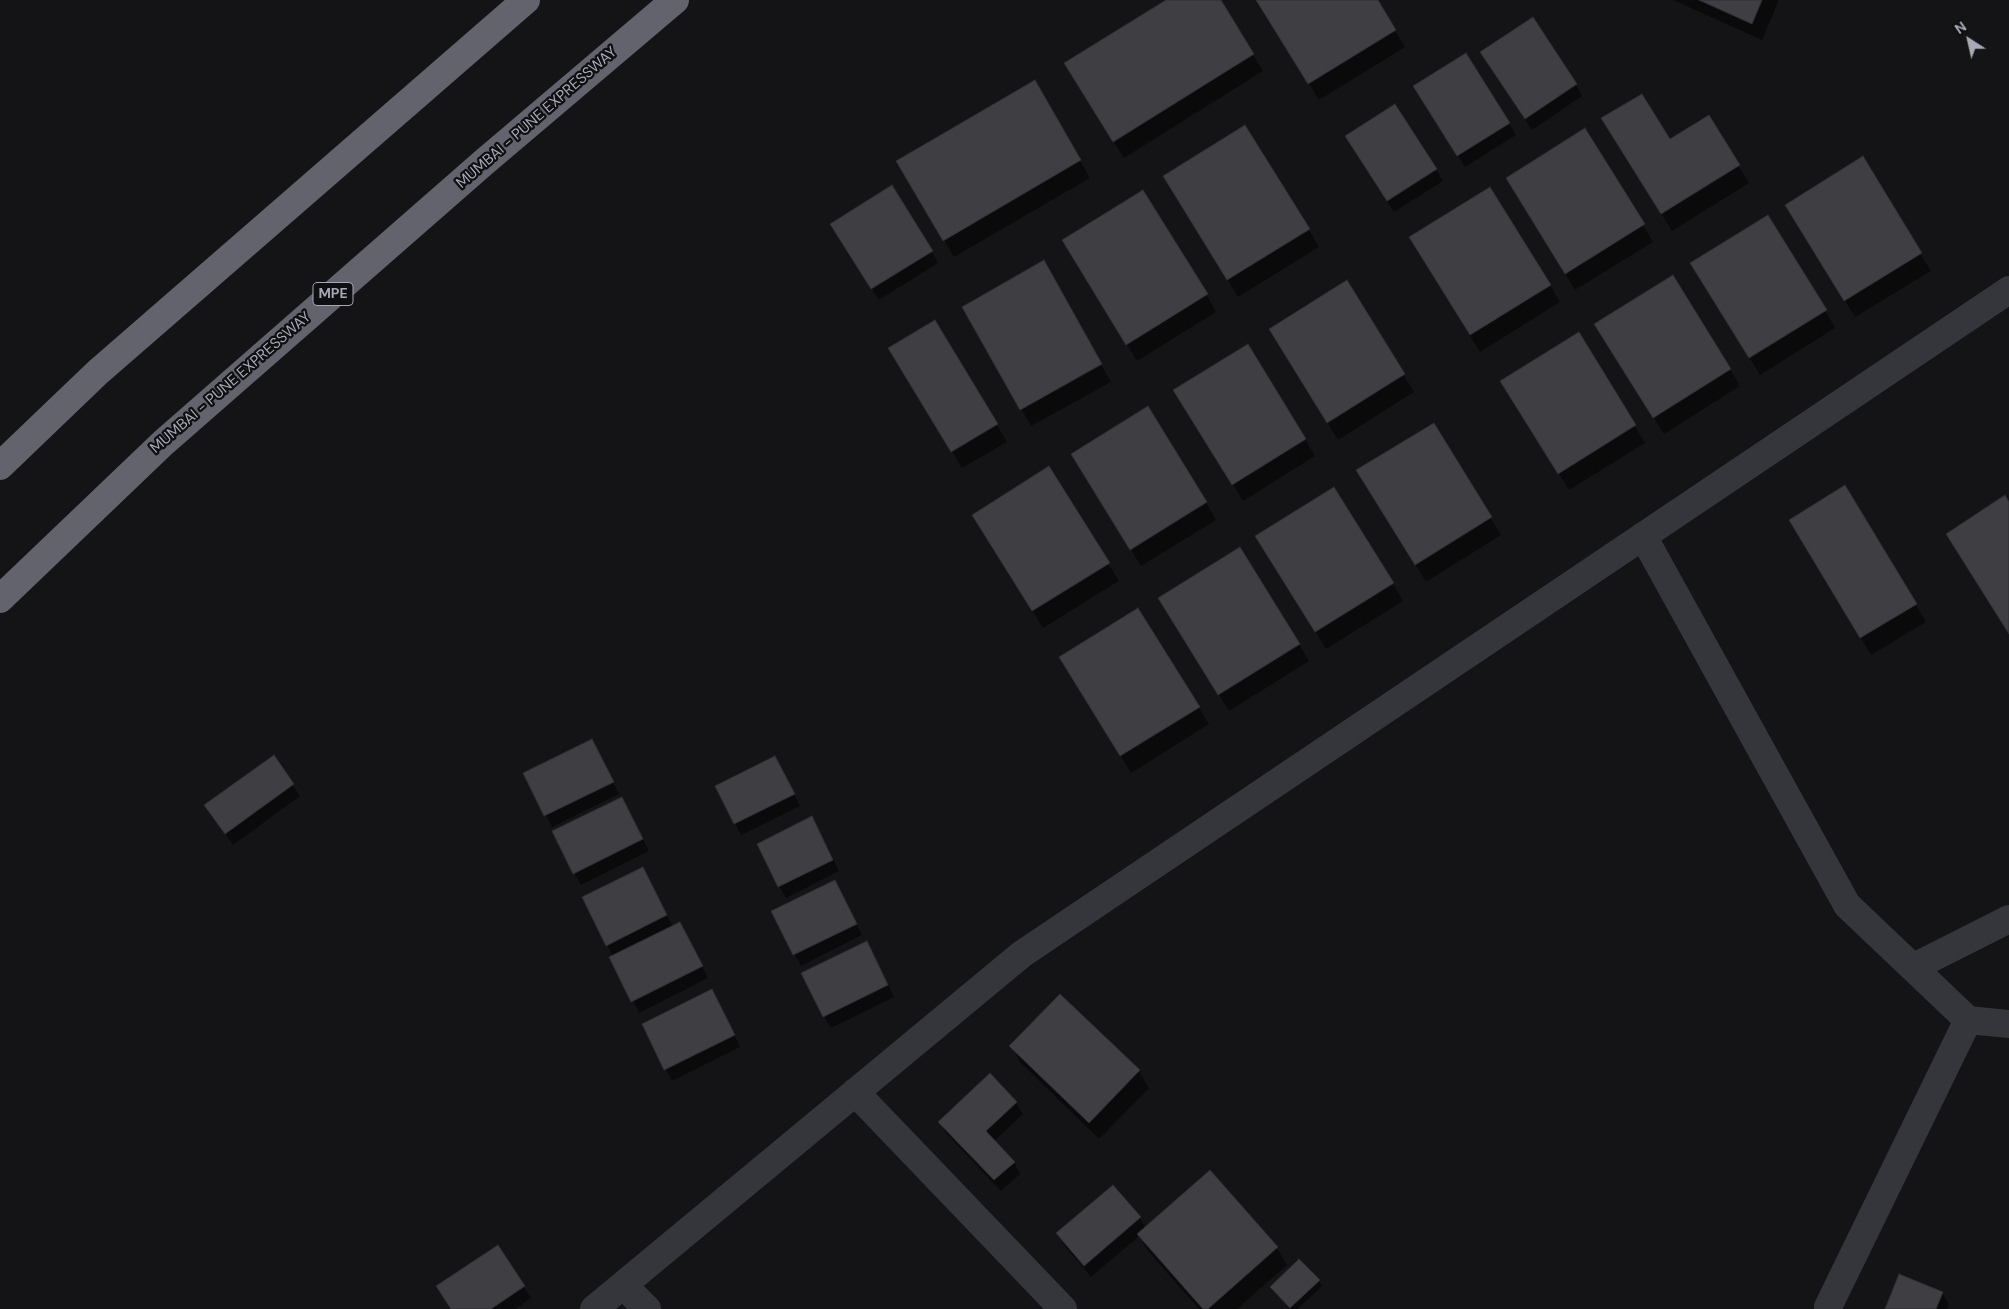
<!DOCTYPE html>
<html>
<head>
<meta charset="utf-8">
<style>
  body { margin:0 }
  #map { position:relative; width:2009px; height:1309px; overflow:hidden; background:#141416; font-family:"DM Sans",sans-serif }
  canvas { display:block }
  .north { position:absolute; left:1944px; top:15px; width:50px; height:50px; -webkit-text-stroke:4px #0f0f11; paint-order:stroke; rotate:325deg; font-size:14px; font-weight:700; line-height:20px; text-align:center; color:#a7a9b6 }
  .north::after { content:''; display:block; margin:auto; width:18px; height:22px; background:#a7a9b6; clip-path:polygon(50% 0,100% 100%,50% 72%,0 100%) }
</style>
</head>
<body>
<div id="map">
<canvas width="2009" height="1309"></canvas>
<div class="north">N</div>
</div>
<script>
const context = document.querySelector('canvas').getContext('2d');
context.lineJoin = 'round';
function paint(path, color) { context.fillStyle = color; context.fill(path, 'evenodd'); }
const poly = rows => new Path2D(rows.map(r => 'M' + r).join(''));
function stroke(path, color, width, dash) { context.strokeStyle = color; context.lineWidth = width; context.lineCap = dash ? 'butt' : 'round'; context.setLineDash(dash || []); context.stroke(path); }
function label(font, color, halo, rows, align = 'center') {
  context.font = font + ' "DM Sans",sans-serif'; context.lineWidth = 4.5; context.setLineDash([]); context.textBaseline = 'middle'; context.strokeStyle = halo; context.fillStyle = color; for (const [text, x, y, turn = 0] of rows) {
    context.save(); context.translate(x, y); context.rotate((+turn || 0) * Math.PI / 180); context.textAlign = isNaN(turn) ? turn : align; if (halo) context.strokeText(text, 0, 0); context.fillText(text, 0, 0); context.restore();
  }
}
paint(poly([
  [1168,0,1219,0,1263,71,1124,158,1075,81],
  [1257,0,1376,0,1405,47,1319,100],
  [1673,0,1779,0,1762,40],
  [1488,64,1576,85,1582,96,1532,130],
  [1034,81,1090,178,954,257,898,161],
  [1422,98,1509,124,1516,135,1465,167],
  [1708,117,1749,183,1672,231,1613,136,1669,141],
  [1353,148,1436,169,1443,181,1394,212],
  [1862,158,1931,271,1855,317,1796,222],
  [1164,177,1309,230,1319,247,1238,297],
  [1517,195,1643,225,1653,242,1575,290],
  [839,235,932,252,938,263,879,300],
  [1420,255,1550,285,1560,302,1480,352],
  [1073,258,1207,295,1216,312,1137,361],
  [1043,262,1111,382,1031,426,964,307],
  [1702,281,1825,310,1835,328,1760,375],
  [1347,282,1414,392,1338,440,1280,347],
  [935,321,1007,442,962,468,900,366],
  [1578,334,1645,443,1569,490,1512,399],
  [1606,341,1730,369,1740,386,1664,434],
  [1185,407,1305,439,1315,456,1243,501],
  [1433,424,1501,535,1426,582,1368,488],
  [1049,468,1119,581,1043,628,984,532],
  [1082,472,1206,502,1216,520,1141,566],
  [1845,487,1926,622,1871,655,1800,537],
  [1267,553,1393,584,1403,601,1326,649],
  [1169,615,1299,644,1309,661,1229,711],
  [1071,675,1199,707,1209,724,1131,773],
  [598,752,619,794,552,827,525,774],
  [273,756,300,796,233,845,206,805],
  [782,769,800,806,741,835,716,787],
  [622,798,649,851,581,885,574,873],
  [818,829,839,871,786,898,779,886],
  [649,880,673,927,686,935,708,978,639,1013,611,957,613,956,607,945],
  [841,893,862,935,801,966,773,912],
  [873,954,894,997,831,1028,824,1016],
  [719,1002,740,1047,672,1081,643,1025],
  [1011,1046,1139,1071,1149,1088,1099,1139,1021,1063],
  [1016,1103,1023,1114,994,1141,1014,1162,1020,1174,1001,1191,946,1133,940,1122],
  [1209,1172,1277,1248,1287,1265,1237,1309,1199,1309,1148,1251,1139,1236,1091,1277,1064,1245,1058,1234,1113,1187,1140,1218,1145,1228],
  [497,1247,531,1298,515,1309,452,1309],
  [1319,1281,1322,1286,1298,1309,1291,1309,1272,1287],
  [1942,1293,1949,1304,1947,1309,1886,1309]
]), '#0007');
const building = poly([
  [1166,0,1221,0,1254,54,1113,142,1064,63,1166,0],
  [1256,0,1378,0,1396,30,1308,84,1256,0],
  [1699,0,1762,0,1752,24,1699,0],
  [1533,17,1577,84,1525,119,1480,52,1533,17],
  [1466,53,1510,123,1457,156,1413,86,1466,53],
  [1035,80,1081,160,943,241,896,161,1035,80],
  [1642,94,1670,139,1709,115,1740,165,1661,214,1601,118,1642,94],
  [1395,104,1437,169,1387,201,1345,136,1395,104],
  [1245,125,1310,229,1227,280,1163,176,1245,125],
  [1585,128,1645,224,1565,274,1506,178,1585,128],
  [1863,156,1922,253,1844,301,1785,205,1863,156],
  [892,185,933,251,871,289,830,224,892,185],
  [1490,187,1551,285,1470,335,1409,237,1490,187],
  [1143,190,1208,294,1126,345,1062,240,1143,190],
  [1768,215,1827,310,1749,358,1690,263,1768,215],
  [1044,260,1102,364,1020,410,962,307,1044,260],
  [1673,275,1731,369,1653,418,1594,324,1673,275],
  [1347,280,1405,374,1327,423,1269,329,1347,280],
  [935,320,998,424,951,452,888,348,935,320],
  [1579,332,1636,425,1558,474,1500,381,1579,332],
  [1248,344,1306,439,1232,485,1173,390,1248,344],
  [1148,406,1207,502,1130,550,1071,454,1148,406],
  [1434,423,1492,517,1415,565,1356,470,1434,423],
  [1049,466,1110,563,1032,611,972,515,1049,466],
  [1845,485,1917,604,1860,638,1789,520,1845,485],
  [1334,487,1394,583,1315,632,1255,536,1334,487],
  [2005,495,2009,502,2009,634,1946,534,2005,495],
  [1240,547,1300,644,1218,695,1158,598,1240,547],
  [1138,608,1200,707,1120,756,1059,657,1138,608],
  [592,739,614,782,544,816,523,773,592,739],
  [274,755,294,784,225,834,204,805,274,755],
  [775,756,795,794,734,824,715,786,775,756],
  [622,797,643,839,573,874,552,831,622,797],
  [812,816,833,860,778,887,757,844,812,816],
  [643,867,667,915,606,946,582,897,643,867],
  [835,880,857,924,793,955,771,911,835,880],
  [680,922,703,966,631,1002,609,957,680,922],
  [867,941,888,985,823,1017,801,973,867,941],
  [712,989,735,1035,664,1070,642,1024,712,989],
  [1060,994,1140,1070,1089,1123,1009,1046,1060,994],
  [990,1073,1017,1102,986,1131,1015,1162,994,1180,938,1122,990,1073],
  [1210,1170,1278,1247,1208,1309,1203,1309,1137,1234,1210,1170],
  [1113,1185,1141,1217,1084,1266,1056,1233,1113,1185],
  [498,1245,525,1286,491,1309,451,1309,436,1286,498,1245],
  [1299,1259,1320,1280,1290,1308,1270,1287,1299,1259],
  [1899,1274,1943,1292,1936,1309,1885,1309,1899,1274]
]);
paint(building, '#3f3e43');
stroke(building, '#2f2e32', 1);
stroke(poly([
  [1643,536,1847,905,1968,1020,2009,1024],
  [1914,967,2009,919],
  [855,1092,1063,1309],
  [623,1285,647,1309],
  [1828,1307,1968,1020],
  [594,1309,1022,954,2009,290]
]), '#35363b', 28);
stroke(poly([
  [0,466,98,372,526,0],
  [0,599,163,443,483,163,675,0]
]), '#62636c', 28);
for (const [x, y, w] of [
  [333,294,40]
]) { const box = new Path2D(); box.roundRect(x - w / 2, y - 11.5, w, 23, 4); context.fillStyle = '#0f0f11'; context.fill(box); stroke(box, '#a7a9b6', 1); }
label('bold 14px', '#a7a9b6', null, [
  ["MPE",333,294]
]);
label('15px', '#a7a9b6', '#0f0f11', [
  ["MUMBAI - PUNE EXPRESSWAY",537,118,-41],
  ["MUMBAI - PUNE EXPRESSWAY",231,383,-41]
]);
</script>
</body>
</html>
